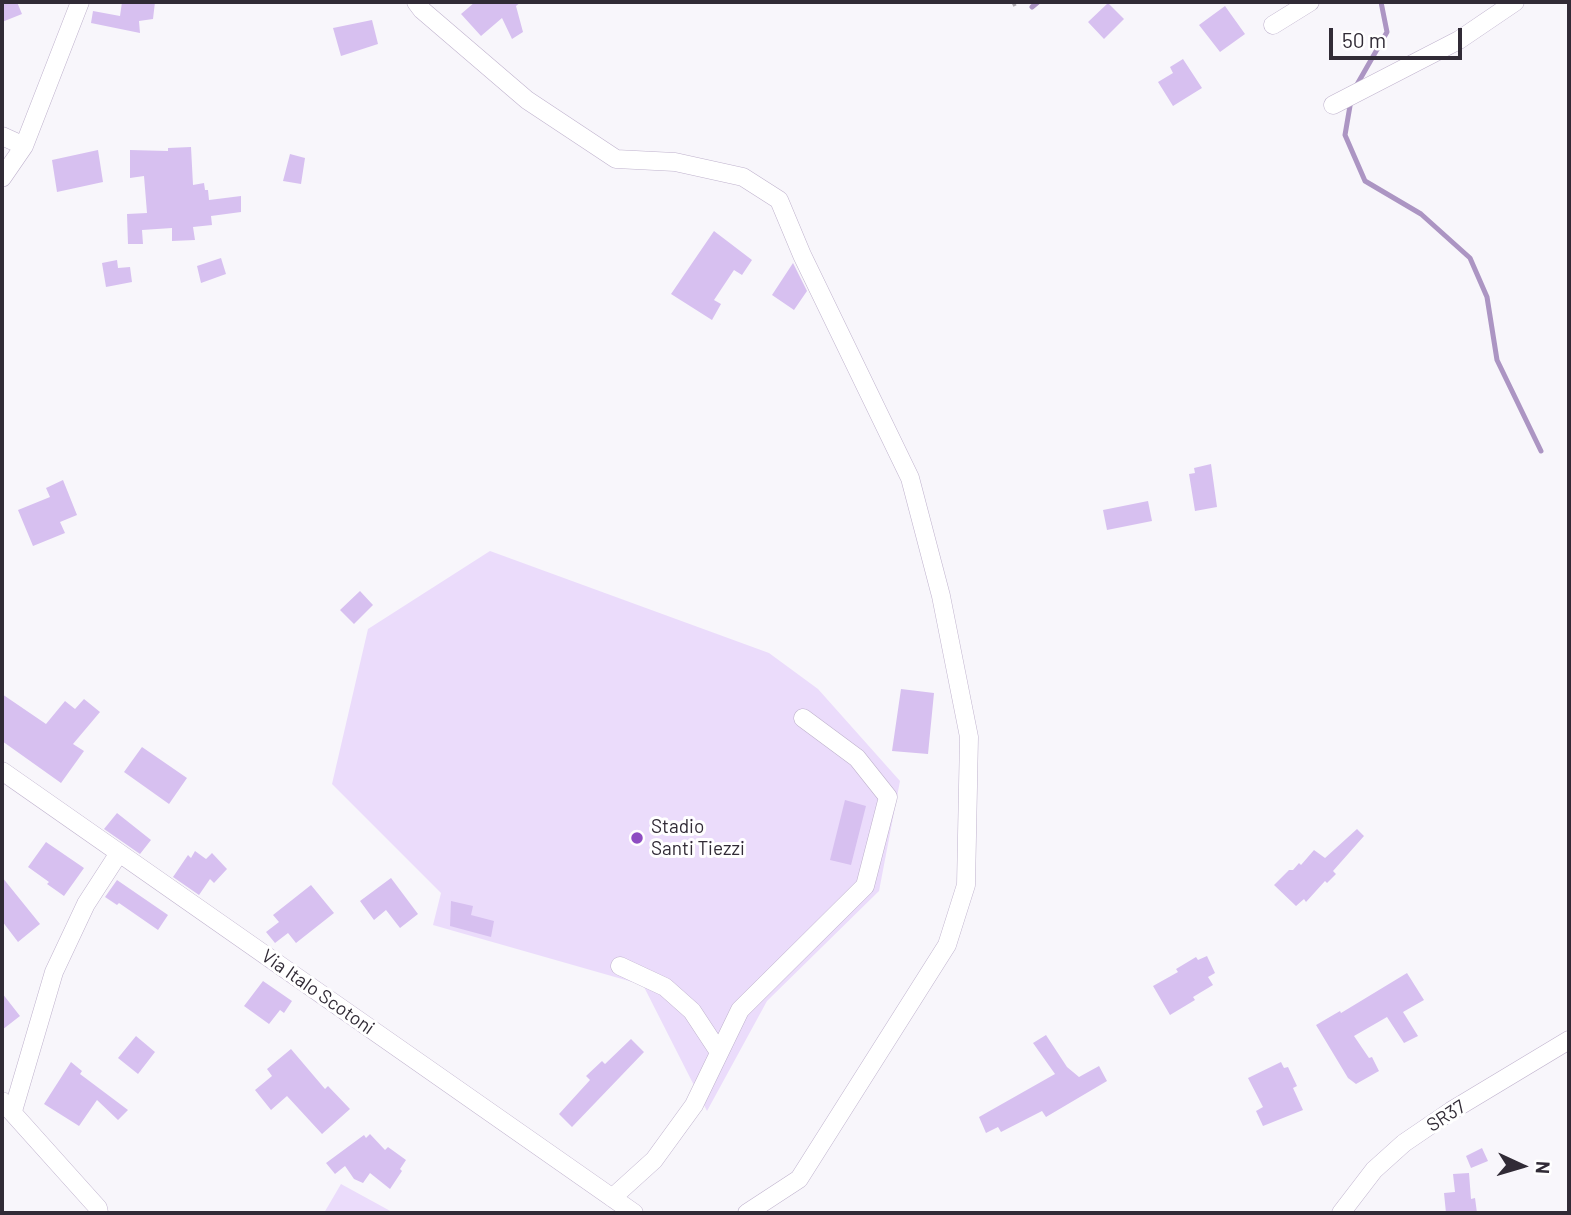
<!DOCTYPE html>
<html>
<head>
<meta charset="utf-8">
<style>
  body { margin:0 }
  #map { position:relative; width:1571px; height:1215px; overflow:hidden; background:#f8f6fb; font-family:Barlow,sans-serif }
  canvas { display:block }
  .frame { position:absolute; inset:0; border:4px solid #312b36; pointer-events:none }
  .north { position:absolute; left:1487px; top:1131px; width:70px; height:70px; -webkit-text-stroke:5px #fff; paint-order:stroke; rotate:94deg; font-size:19px; font-weight:700; line-height:28px; text-align:center; color:#312b36 }
  .north::after { content:''; display:block; margin:auto; width:24px; height:32px; background:#312b36; clip-path:polygon(50% 0,100% 100%,50% 72%,0 100%) }
  .scale { position:absolute; left:1329px; top:28px; width:133px; height:32px; box-sizing:border-box; border:4px solid #312b36; border-top:0; padding-left:9px; font-size:21px; line-height:24px; white-space:nowrap; color:#312b36; -webkit-text-stroke:5px #fff; paint-order:stroke }
</style>
</head>
<body>
<div id="map">
<canvas width="1571" height="1215"></canvas>
<div class="frame"></div>
<div class="north">N</div>
<div class="scale">50 m</div>
</div>
<script>
const context = document.querySelector('canvas').getContext('2d');
context.lineJoin = 'round';
function paint(path, color) { context.fillStyle = color; context.fill(path, 'evenodd'); }
const poly = rows => new Path2D(rows.map(r => 'M' + r).join(''));
function stroke(path, color, width, dash) { context.strokeStyle = color; context.lineWidth = width; context.lineCap = dash ? 'butt' : 'round'; context.setLineDash(dash || []); context.stroke(path); }
function label(font, color, halo, rows, align = 'center') {
  context.font = font + ' Barlow,sans-serif'; context.lineWidth = 6; context.setLineDash([]); context.textBaseline = 'middle'; context.strokeStyle = halo; context.fillStyle = color; for (const [text, x, y, turn = 0] of rows) {
    context.save(); context.translate(x, y); context.rotate((+turn || 0) * Math.PI / 180); context.textAlign = isNaN(turn) ? turn : align; if (halo) context.strokeText(text, 0, 0); context.fillText(text, 0, 0); context.restore();
  }
}
paint(poly([
  [490,551,769,653,818,689,900,781,879,891,767,1001,707,1111,643,985,433,925,441,893,332,784,368,629],
  [341,1184,394,1213,324,1213]
]), '#ebdcfb');
stroke(poly([
  [1032,7,1038,2],
  [1355,88,1387,32,1381,2],
  [1351,100,1345,135,1365,181,1421,214,1470,258,1487,297,1497,360,1541,451]
]), '#ac95c3', 5);
paint(poly([
  [2,2,17,2,22,14,2,22],
  [122,2,155,2,153,19,139,21,140,33,91,23,93,11,120,16],
  [475,2,521,2,516,6,523,32,512,39,502,18,481,36,461,14],
  [1108,3,1124,19,1104,39,1088,22],
  [1225,6,1245,34,1220,52,1199,25],
  [372,20,378,44,341,56,333,28],
  [1183,59,1202,88,1173,106,1158,82,1173,73,1170,67],
  [191,147,193,185,204,183,205,190,208,190,209,200,241,196,241,212,211,216,212,225,193,227,195,240,172,241,172,228,142,230,143,244,128,244,127,214,147,213,144,176,130,178,130,150,168,151,168,148],
  [98,150,103,182,57,192,52,160],
  [290,154,305,158,301,184,283,181],
  [714,231,752,260,742,275,734,270,714,300,721,304,712,320,671,294],
  [221,258,226,274,201,283,197,266],
  [117,260,118,268,130,267,132,282,106,287,102,263],
  [793,263,807,291,794,310,772,295],
  [1211,464,1217,507,1195,511,1189,474,1195,473,1194,468],
  [63,480,77,515,60,522,65,533,33,546,18,510,50,497,46,488],
  [1148,501,1152,521,1107,530,1103,510],
  [360,591,373,605,354,624,340,610],
  [901,689,934,693,928,754,892,751],
  [2,694,46,724,65,701,75,709,84,699,100,712,73,744,84,751,61,783,2,741],
  [142,747,187,778,169,804,124,772],
  [845,800,866,806,851,865,830,860],
  [117,813,151,840,140,854,104,829],
  [1357,829,1364,836,1333,871,1336,874,1327,883,1325,881,1306,902,1304,899,1296,906,1274,885,1289,870,1293,870,1299,863,1301,865,1314,850,1325,858],
  [46,842,84,868,64,896,47,884,49,882,28,867],
  [195,851,206,859,212,853,227,869,214,883,210,879,199,895,173,877,188,855,191,858],
  [2,877,40,924,18,942,2,921],
  [391,878,418,914,400,928,386,910,374,920,360,901],
  [117,880,168,915,158,930,119,903,117,905,105,897],
  [311,885,334,913,296,943,288,933,275,943,266,932,279,922,273,915],
  [451,901,473,906,471,915,494,921,491,937,450,926],
  [1207,956,1215,973,1208,977,1213,985,1193,997,1195,1000,1170,1015,1153,986,1178,972,1176,969,1196,957,1198,960],
  [1407,973,1424,1000,1403,1012,1418,1036,1404,1043,1387,1017,1354,1036,1369,1058,1372,1057,1379,1071,1356,1084,1348,1078,1316,1025,1340,1011,1341,1013],
  [263,981,292,1001,284,1013,280,1010,269,1024,244,1006],
  [2,993,20,1016,2,1030],
  [1046,1035,1067,1067,1079,1077,1099,1066,1107,1081,1046,1117,1042,1111,1001,1132,998,1127,986,1133,979,1117,1055,1074,1033,1043],
  [136,1036,155,1052,138,1074,118,1058],
  [631,1039,644,1052,572,1127,559,1114,590,1080,586,1076,602,1061,605,1064],
  [291,1049,325,1089,328,1086,350,1109,322,1134,287,1096,271,1110,255,1090,272,1076,267,1069],
  [71,1062,82,1071,80,1074,128,1110,118,1120,97,1100,79,1126,44,1104],
  [1281,1062,1284,1068,1288,1067,1297,1086,1293,1088,1303,1110,1263,1126,1256,1111,1263,1107,1248,1078],
  [370,1134,385,1150,388,1147,406,1160,400,1169,402,1171,390,1189,370,1173,363,1183,354,1179,345,1166,335,1174,326,1163,364,1135,366,1138],
  [1482,1148,1488,1161,1471,1168,1466,1156],
  [1469,1173,1471,1199,1475,1198,1477,1213,1446,1213,1444,1193,1455,1192,1453,1174]
]), '#d7c0f0');
const minor = poly([
  [416,2,422,10,527,100,616,159,675,162,743,177,779,200,802,255,910,478,941,596,969,737,966,885,947,945,799,1179,747,1213],
  [1273,25,1310,2],
  [1333,105,1459,40,1515,2],
  [2,136,24,146],
  [2,178,24,146,80,2],
  [2,771,634,1213],
  [620,966,665,987,692,1011,719,1052],
  [2,1101,98,1208,99,1213],
  [13,1111,54,972,86,904,119,853],
  [612,1198,654,1160,694,1105,740,1010,865,886,888,797,857,758,803,718],
  [1341,1213,1374,1170,1404,1143,1451,1111,1569,1040]
]);
stroke(minor, '#bfb2cd', 19);
stroke(poly([
  [1013,2,1015,6]
]), '#aeaab1', 3.5, [7, 3.5]);
stroke(minor, '#fff', 18);
for (const [x, y, r, color] of [
  [637,838,7,"#8e4dc2"]
]) { const dot = new Path2D(); dot.arc(x, y, r, 0, 2 * Math.PI); context.fillStyle = color; context.fill(dot); stroke(dot, '#fff', 2.5); }
label('19px', '#312b36', '#fff', [
  ["Stadio",651,827],
  ["Santi Tiezzi",651,849]
], 'left');
label('19px', '#312b36', '#fff', [
  ["Via Italo Scotoni",318,992,35],
  ["SR37",1446,1116,-33]
]);
</script>
</body>
</html>
